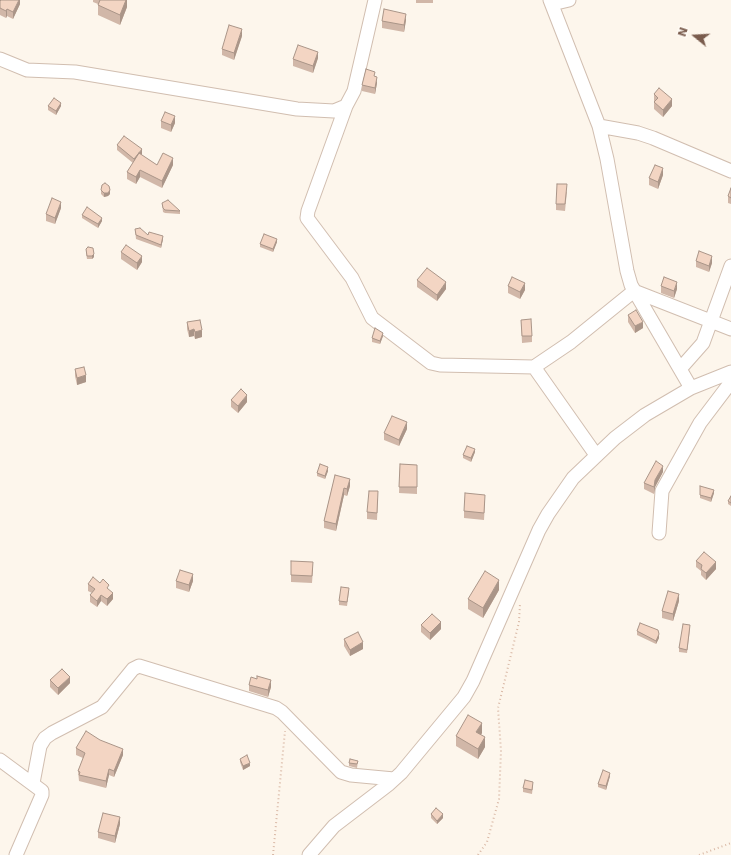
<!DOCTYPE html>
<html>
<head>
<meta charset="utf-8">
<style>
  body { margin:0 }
  #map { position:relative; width:731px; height:855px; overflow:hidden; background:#fdf6ec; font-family:"DejaVu Sans",sans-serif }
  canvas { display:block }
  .north { position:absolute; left:675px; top:16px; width:40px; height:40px; -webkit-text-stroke:3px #fffaf3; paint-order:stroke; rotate:288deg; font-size:11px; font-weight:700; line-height:16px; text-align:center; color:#7a5c4d }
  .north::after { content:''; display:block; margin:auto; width:14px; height:18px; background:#7a5c4d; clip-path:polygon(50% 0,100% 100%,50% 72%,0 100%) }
</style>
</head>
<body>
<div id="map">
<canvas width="731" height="855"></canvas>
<div class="north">N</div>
</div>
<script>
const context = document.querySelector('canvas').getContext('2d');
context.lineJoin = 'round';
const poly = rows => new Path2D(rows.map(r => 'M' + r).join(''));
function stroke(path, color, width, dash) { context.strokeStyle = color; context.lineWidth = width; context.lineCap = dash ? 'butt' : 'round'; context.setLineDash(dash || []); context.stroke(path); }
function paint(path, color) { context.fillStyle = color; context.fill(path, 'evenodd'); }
const minor = poly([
  [550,0,599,126,607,159,627,271,631,285,691,388],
  [552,4,569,0],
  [0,59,27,70,75,72,297,109,334,111,346,106,354,91,375,0],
  [346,106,308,211,307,218,352,278,372,318,431,363,440,365,534,367,596,455],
  [599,126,638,133,653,138,731,171],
  [634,291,731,329],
  [534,367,571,342,634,291],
  [680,369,703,343,731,266],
  [659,533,662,491,700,423,731,382],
  [0,760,42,791,42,795,16,855],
  [33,783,40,746,45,738,52,733,102,707,133,669,139,666,276,708,282,712,341,772,351,775,394,779],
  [309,855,334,826,389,784,401,773,464,697,473,681,539,530,548,514,573,478,615,438,645,415,691,388,731,372]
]);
stroke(minor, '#d1beb0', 15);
stroke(poly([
  [273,855,285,731],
  [478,855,487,842,499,799,501,751,498,708,519,622,520,604],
  [699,855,731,843]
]), '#d9b8a5', 2, [1, 3]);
stroke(minor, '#fff', 13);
paint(poly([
  [20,0,20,4,13,19,7,16,6,18,0,15,0,1],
  [93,0,127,0,127,7,120,25,98,15,98,4,93,2],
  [416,0,433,0,433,3,416,3],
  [406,20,404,32,382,28,382,21],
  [242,36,234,60,222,55,222,49],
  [318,58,313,73,293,66,293,59],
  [377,83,375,94,362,91,362,85],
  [654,94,672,106,663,117,654,109],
  [48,106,61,106,56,115,48,110],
  [161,121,175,123,171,132,161,128],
  [117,145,142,154,141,155,157,165,173,165,162,188,140,177,136,184,127,179,127,172,133,163,117,150],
  [663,175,658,189,649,185,649,178],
  [731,188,731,204,728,203,728,196],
  [101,190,110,194,108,196,104,197,101,194],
  [567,191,565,211,556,210,556,204],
  [162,203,180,211,180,214,165,213,163,212],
  [61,208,55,224,46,221,46,214],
  [82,215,102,221,98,228,82,218],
  [135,229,148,235,163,239,161,248,136,239],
  [277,242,273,252,260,247,260,244],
  [86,249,94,257,92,259,87,259,86,253],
  [121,252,142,262,137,270,121,259],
  [696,261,712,263,709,272,696,267],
  [417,280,446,289,437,301,417,287],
  [508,286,525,290,520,299,508,293],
  [661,286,677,289,674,298,661,293],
  [628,315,643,328,635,333,628,322],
  [521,320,532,336,532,342,522,343],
  [187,322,202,337,195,339,194,336,189,337,187,329],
  [383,336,380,344,372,342,372,338],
  [75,369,86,382,77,385,75,376],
  [231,400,247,402,238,413,231,407],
  [407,429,399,446,384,440,384,433],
  [475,452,471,462,463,458,463,455],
  [400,464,417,465,417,494,399,493],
  [328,471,325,479,317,476,317,473],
  [663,472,655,487,654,494,644,489,644,483],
  [335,475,350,486,347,496,344,495,336,531,324,528,324,521],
  [700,486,714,493,711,502,700,498],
  [731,496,731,506,728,504,728,501],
  [378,498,377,520,367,519,367,512],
  [485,501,484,520,464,518,464,511],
  [696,561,716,569,706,580,701,575,701,571,696,567],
  [313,569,312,583,291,582,291,575],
  [176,581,193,581,189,592,176,588],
  [88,584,109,590,113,599,107,606,101,601,97,607,90,602,90,595,92,593,88,591],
  [499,590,483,618,468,609,468,599],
  [349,591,347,606,339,605,339,601],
  [679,601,673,621,662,618,662,611],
  [421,625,441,629,430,640,421,632],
  [690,629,687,653,679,652,679,648],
  [637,631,659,638,656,644,637,635],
  [344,639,363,649,350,656,344,646],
  [257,679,271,687,268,697,249,691,249,685],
  [50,680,70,683,58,695,50,687],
  [482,733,481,735,485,747,478,759,456,746,456,736],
  [76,748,123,755,114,777,109,775,106,788,79,781,78,771,83,758,76,755],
  [240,759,250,766,243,770,240,762],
  [358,761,357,768,349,766,349,763],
  [610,776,606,790,598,787,598,784],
  [533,785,532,794,523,792,523,788],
  [431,814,443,818,437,824,431,818],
  [120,824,115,843,98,838,98,832]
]), '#d1b7a8');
paint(poly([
  [19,0,20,0,20,4,13,19,13,12],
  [126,0,127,0,127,7,120,25,120,15],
  [7,9,7,16,6,18,6,11],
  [406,14,406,20,404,32,404,25],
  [242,29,242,36,234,60,234,53],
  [318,52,318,58,313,73,313,66],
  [377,77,377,83,375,94,375,88],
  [672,99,672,106,663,117,663,110],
  [61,103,61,106,56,115,56,111],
  [175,116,175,123,171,132,171,125],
  [142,149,142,154,134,164,134,159],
  [173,158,173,165,162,188,162,181],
  [663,168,663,175,658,189,658,182],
  [140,170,140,177,136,184,136,177],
  [110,190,110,194,108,196,104,197,104,193],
  [61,202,61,208,55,224,55,218],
  [102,218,102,221,98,228,98,224],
  [163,236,163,239,161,248,161,245],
  [277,239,277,242,273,252,273,249],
  [94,254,94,257,92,259,92,256],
  [142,256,142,262,137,270,137,263],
  [712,256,712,263,709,272,709,266],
  [446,282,446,289,437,301,437,295],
  [677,282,677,289,674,298,674,291],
  [525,283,525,290,520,299,520,292],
  [643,322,643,328,635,333,635,326],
  [194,329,194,336,189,337,189,331],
  [202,330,202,337,195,339,195,332],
  [383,333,383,336,380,344,380,341],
  [86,375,86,382,77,385,77,378],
  [247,395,247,402,238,413,238,406],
  [407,422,407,429,399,446,399,440],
  [475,449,475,452,471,462,471,458],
  [663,466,663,472,655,487,654,494,654,487,655,480],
  [328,467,328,471,325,479,325,476],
  [350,479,350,486,347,496,347,489],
  [344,488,344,495,336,531,336,524],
  [714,490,714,493,711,502,711,498],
  [716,562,716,569,706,580,706,573],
  [193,574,193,581,189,592,189,585],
  [499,580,499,590,483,618,483,608],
  [113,593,113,599,107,606,107,599],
  [679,594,679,601,673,621,673,614],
  [101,595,101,601,97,607,97,601],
  [441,622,441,629,430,640,430,633],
  [659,634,659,638,656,644,656,641],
  [363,642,363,649,350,656,350,650],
  [70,677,70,683,58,695,58,688],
  [271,680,271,687,268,697,268,690],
  [482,723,482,733,476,742,476,732],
  [485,737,485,747,478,759,478,749],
  [123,749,123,755,114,777,114,771],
  [250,763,250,766,243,770,243,766],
  [109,769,109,775,106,788,106,781],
  [610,773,610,776,606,790,606,786],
  [443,814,443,818,437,824,437,821],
  [120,817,120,824,115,843,115,836]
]), '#aa9588');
const building = poly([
  [1,0,19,0,13,12,7,9,6,11,0,8,0,1,1,0],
  [100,0,126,0,120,15,98,5,100,0],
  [384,9,406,14,404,25,382,21,384,9],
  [229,25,242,29,234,53,222,49,229,25],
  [298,45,318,52,313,66,293,59,298,45],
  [366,69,375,72,374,76,377,77,375,88,362,85,366,69],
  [659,88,672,99,663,110,654,102,658,98,654,94,659,88],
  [54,98,61,103,56,111,48,106,54,98],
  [165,112,175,116,171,125,161,121,165,112],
  [124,136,142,149,134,159,117,145,124,136],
  [139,153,157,165,163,153,173,158,162,181,140,170,136,177,127,172,139,153],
  [655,165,663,168,658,182,649,178,655,165],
  [105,183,109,186,110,190,108,193,104,193,101,190,102,185,105,183],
  [557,184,567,184,565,204,556,204,557,184],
  [731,188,731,198,728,196,731,188],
  [52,198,61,202,55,218,46,214,52,198],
  [168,200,180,211,165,210,163,208,162,203,168,200],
  [87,207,102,218,98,224,82,215,87,207],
  [140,228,148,235,149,232,163,236,161,245,136,235,135,229,140,228],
  [264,234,277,239,273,249,260,244,264,234],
  [126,245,142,256,137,263,121,252,126,245],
  [88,247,93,248,94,254,92,256,87,256,86,249,88,247],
  [699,251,712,256,709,266,696,261,699,251],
  [427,268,446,282,437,295,417,280,427,268],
  [512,277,525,283,520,292,508,286,512,277],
  [664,277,677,282,674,291,661,286,664,277],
  [636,310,643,322,635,326,628,315,636,310],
  [531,319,532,336,522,336,521,320,531,319],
  [200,320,202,330,195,332,194,329,189,331,187,322,200,320],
  [375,328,383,333,380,341,372,338,375,328],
  [84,367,86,375,77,378,75,369,84,367],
  [241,389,247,395,238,406,231,400,241,389],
  [392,416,407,422,399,440,384,433,392,416],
  [467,446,475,449,471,458,463,455,467,446],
  [656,461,663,466,655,480,654,487,644,483,656,461],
  [320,464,328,467,325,476,317,473,320,464],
  [400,464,417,465,417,487,399,487,400,464],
  [335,475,350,479,347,489,344,488,336,524,324,521,335,475],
  [700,486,714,490,711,498,700,495,700,486],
  [369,491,378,491,377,513,367,512,369,491],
  [465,493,485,495,484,513,464,511,465,493],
  [731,496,731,503,728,501,731,496],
  [704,552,716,562,706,573,701,569,702,565,696,561,704,552],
  [291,561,313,562,312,576,291,575,291,561],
  [180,570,193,574,189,585,176,581,180,570],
  [485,571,499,580,483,608,468,599,485,571],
  [93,577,100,583,103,579,109,585,107,588,113,593,107,599,101,595,97,601,90,595,95,589,88,584,93,577],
  [341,587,349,588,347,602,339,601,341,587],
  [668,591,679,594,673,614,662,611,668,591],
  [432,614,441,622,430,633,421,625,432,614],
  [640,623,658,630,659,634,656,641,637,631,640,623],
  [683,624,690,625,687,650,679,648,683,624],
  [358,632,363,642,350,650,344,639,358,632],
  [62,669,70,677,58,688,50,680,62,669],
  [257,676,271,680,268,690,249,685,251,677,257,679,257,676],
  [468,715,482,723,476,732,485,737,478,749,456,736,468,715],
  [86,731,100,740,123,749,114,771,109,769,106,781,79,775,80,772,78,771,85,753,76,748,86,731],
  [247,755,250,763,243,766,240,759,247,755],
  [350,759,358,761,357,764,349,763,350,759],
  [603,770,610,773,606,786,598,784,603,770],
  [525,780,533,782,532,790,523,788,525,780],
  [436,808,443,814,437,821,431,814,436,808],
  [103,813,120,817,115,836,98,832,103,813]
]);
paint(building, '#f3d5c3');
stroke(building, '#aa9588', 1);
</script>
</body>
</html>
